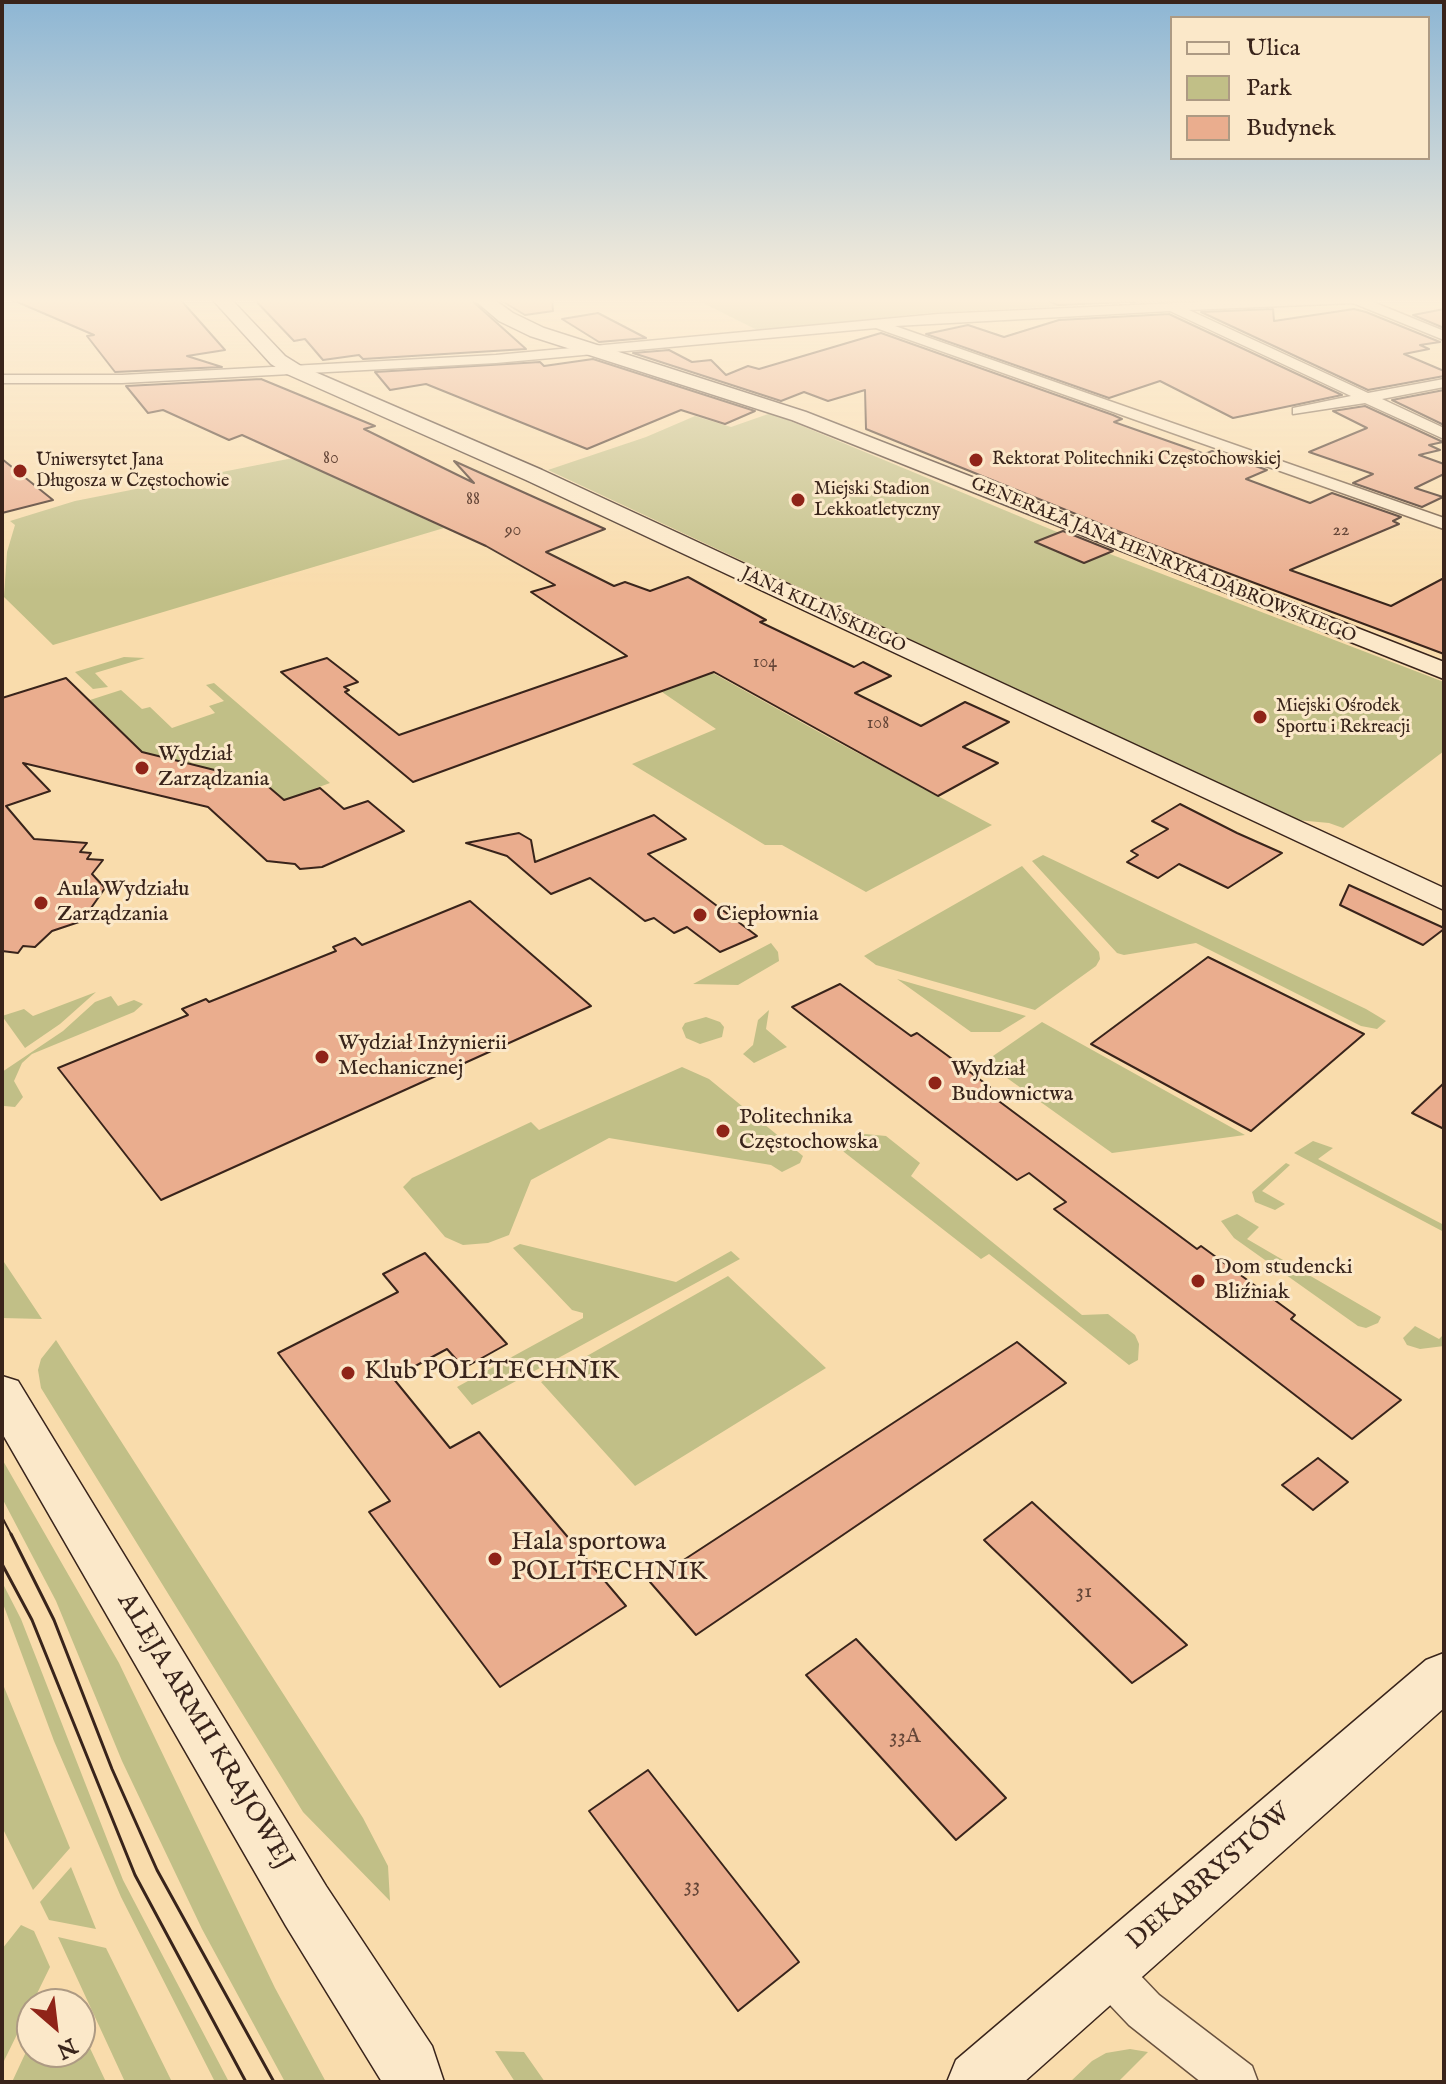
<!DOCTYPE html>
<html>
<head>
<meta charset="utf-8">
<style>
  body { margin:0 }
  #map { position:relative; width:1446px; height:2084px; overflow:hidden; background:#f9dcac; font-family:"IM FELL English",serif }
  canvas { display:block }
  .frame { position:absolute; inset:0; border:4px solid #39241b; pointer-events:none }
  .legend { position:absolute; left:1170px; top:16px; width:260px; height:144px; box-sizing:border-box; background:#fbe8c9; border:2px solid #ad9a83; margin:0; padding:10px 14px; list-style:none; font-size:24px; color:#39241b }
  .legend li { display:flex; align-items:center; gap:16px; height:40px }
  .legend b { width:40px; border:2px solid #ad9a83 }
  .north { position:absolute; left:16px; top:1988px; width:80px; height:80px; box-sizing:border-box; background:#fbe8c9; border:2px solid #ad9a83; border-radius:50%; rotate:152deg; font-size:22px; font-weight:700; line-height:32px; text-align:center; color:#39241b }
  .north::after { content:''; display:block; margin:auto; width:28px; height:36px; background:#8f2418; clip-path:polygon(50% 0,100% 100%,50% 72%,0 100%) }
</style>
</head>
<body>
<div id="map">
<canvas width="1446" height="2084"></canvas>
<div class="frame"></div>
<ul class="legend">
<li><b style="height:10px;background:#fbe8c9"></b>Ulica</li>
<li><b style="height:22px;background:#c1bf87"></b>Park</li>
<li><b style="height:22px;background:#eaad8e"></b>Budynek</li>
</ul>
<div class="north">N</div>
</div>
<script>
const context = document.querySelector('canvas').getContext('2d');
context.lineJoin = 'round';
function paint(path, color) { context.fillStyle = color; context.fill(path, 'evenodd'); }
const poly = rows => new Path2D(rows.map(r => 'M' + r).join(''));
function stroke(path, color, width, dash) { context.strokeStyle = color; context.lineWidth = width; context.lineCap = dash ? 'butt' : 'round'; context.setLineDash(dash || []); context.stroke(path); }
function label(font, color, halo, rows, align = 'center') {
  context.font = font + ' "IM FELL English",serif'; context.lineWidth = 6; context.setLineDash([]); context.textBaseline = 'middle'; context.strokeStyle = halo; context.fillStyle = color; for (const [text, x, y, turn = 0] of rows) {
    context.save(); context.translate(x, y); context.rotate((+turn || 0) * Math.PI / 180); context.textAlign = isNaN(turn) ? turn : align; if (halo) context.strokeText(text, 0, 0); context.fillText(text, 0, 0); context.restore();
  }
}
paint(poly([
  [693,298,1050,298,1067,306,928,313,759,331],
  [771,413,1110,554,1444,682,1444,751,1343,828,1329,823,1297,820,548,470,646,437,695,416,731,427],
  [293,458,444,528,53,645,4,597,7,552,15,525,10,521,75,501],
  [124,657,145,658,95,673,108,687,93,689,75,672],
  [711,672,826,736,992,825,866,892,782,845,765,845,632,764,716,729,662,692],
  [214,683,330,783,284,800,263,782,151,756,142,752,90,700,121,690,142,709,150,707,172,728,215,713,209,706,224,701,206,685],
  [1043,855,1366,1009,1386,1021,1377,1029,1361,1026,1196,943,1124,955,1117,953,1032,861],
  [1022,866,1099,952,1100,959,1096,966,1035,1010,876,965,864,956],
  [771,943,778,952,779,961,738,985,693,984],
  [897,979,1026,1016,1000,1032,971,1032],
  [96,992,60,1024,25,1048,2,1016,24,1009,33,1016],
  [111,996,118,1006,134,1000,143,1004,134,1012,32,1054,22,1063,14,1081,23,1097,15,1107,4,1106,2,1072,63,1031,95,1002],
  [769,1010,766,1029,787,1047,754,1063,743,1054,753,1045,758,1020],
  [706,1017,720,1022,724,1027,722,1037,700,1044,686,1038,682,1028,685,1023],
  [1042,1022,1245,1135,1112,1153,993,1068,993,1056],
  [682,1067,709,1079,803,1156,800,1163,782,1172,771,1165,609,1138,531,1180,509,1235,488,1243,463,1245,445,1237,403,1187,412,1178,531,1122,539,1130],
  [865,1134,886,1136,920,1163,911,1176,1082,1315,1108,1314,1135,1335,1139,1344,1138,1360,1129,1365,989,1254,981,1259,844,1152,841,1147,846,1141],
  [1313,1141,1333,1148,1318,1159,1444,1225,1444,1232,1294,1153],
  [1286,1163,1290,1165,1262,1191,1285,1204,1275,1210,1255,1202,1252,1192],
  [1237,1214,1259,1227,1247,1239,1381,1317,1378,1323,1366,1328,1358,1326,1234,1238,1221,1221],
  [520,1244,676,1282,731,1251,740,1259,472,1405,457,1387,583,1318,583,1313,572,1310,513,1248],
  [2,1259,42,1319,2,1318],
  [728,1276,826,1368,635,1486,541,1382],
  [1415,1326,1439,1339,1444,1334,1444,1346,1420,1349,1407,1345,1403,1338],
  [56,1340,363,1818,388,1866,390,1901,303,1812,41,1388,38,1370,41,1359],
  [2,1459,119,1663,275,1988,326,2082,285,2082,202,1929,122,1761,56,1601,2,1498],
  [2,1582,21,1619,123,1880,229,2082,215,2082,121,1897,54,1741,2,1601],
  [2,1682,70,1848,33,1890,2,1827],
  [71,1867,96,1929,49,1920,40,1902],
  [21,1925,34,1931,50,1967,2,2065,2,1949],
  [58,1937,106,1948,172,2082,125,2082],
  [80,2027,106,2082,12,2082,32,2039,32,2052,80,2052],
  [1130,2049,1148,2052,1118,2082,1070,2082,1092,2061,1106,2053],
  [495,2051,524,2052,545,2082,515,2082]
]), '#c1bf87');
const building = poly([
  [8,298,179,298,225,350,187,356,222,367,115,372,87,336,94,335,8,298],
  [253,298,469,298,526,349,363,359,359,355,323,360,305,339,294,341,253,298],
  [497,298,552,298,553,311,525,315,497,298],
  [1041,298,1220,298,1058,305,1041,298],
  [1273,309,1274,321,1354,309,1366,312,1440,342,1420,345,1429,349,1404,354,1444,371,1444,376,1368,390,1201,312,1273,309],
  [1444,309,1444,328,1413,315,1444,309],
  [598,313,646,338,599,342,562,319,598,313],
  [1169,314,1342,395,1233,418,1160,381,1109,398,926,334,968,325,1004,337,1059,320,1169,314],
  [881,333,1113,415,1122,419,1114,422,1205,454,1212,451,1267,470,1246,479,1310,503,1332,493,1401,517,1393,521,1399,524,1290,570,1391,606,1444,578,1444,654,1140,540,866,429,865,390,828,401,804,392,781,401,633,353,669,350,692,362,711,360,726,375,748,366,759,369,881,333],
  [593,359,755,411,725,424,681,410,587,449,426,384,390,390,375,372,540,362,544,366,593,359],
  [261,379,375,426,364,429,474,483,454,461,605,529,546,552,614,586,625,582,650,591,688,577,766,620,760,622,854,667,863,662,891,676,855,693,921,726,965,702,1009,722,963,747,998,763,938,796,714,672,413,782,281,672,327,658,358,682,344,687,349,690,345,692,399,735,627,656,531,592,555,585,486,546,242,435,229,440,163,410,148,413,126,386,261,379],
  [1444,390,1444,425,1392,400,1444,390],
  [1365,406,1443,442,1429,445,1440,450,1419,455,1444,464,1444,474,1415,488,1443,497,1422,507,1353,483,1373,474,1309,452,1367,428,1333,411,1365,406],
  [2,459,53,500,2,513,2,459],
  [1063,531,1113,551,1084,563,1035,542,1063,531],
  [66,678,142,752,263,782,284,800,320,788,344,809,368,801,404,831,322,867,300,869,295,864,267,861,208,807,23,763,50,791,6,806,34,839,87,843,80,852,91,853,87,859,103,860,92,874,105,888,82,921,52,931,35,947,23,946,18,953,2,951,2,698,66,678],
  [1180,804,1237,833,1282,853,1228,888,1179,864,1158,878,1127,862,1138,855,1131,851,1168,829,1152,821,1180,804],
  [654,815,686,839,648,854,757,936,720,952,687,927,674,933,654,918,645,921,590,878,551,894,507,856,466,843,519,833,531,840,535,862,654,815],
  [1349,885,1444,928,1444,929,1423,945,1340,905,1349,885],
  [470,901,591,1006,161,1200,58,1068,188,1015,182,1009,206,999,209,1002,336,951,333,947,355,938,362,945,470,901],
  [1208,957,1364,1034,1251,1131,1091,1044,1208,957],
  [840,984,911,1036,917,1033,990,1087,984,1090,1197,1249,1201,1246,1295,1315,1291,1319,1401,1400,1352,1439,1054,1209,1066,1202,1029,1173,1017,1180,792,1007,840,984],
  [1444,1083,1444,1129,1412,1113,1444,1083],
  [425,1253,507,1344,464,1368,447,1349,393,1378,450,1448,479,1432,626,1606,500,1687,369,1512,390,1501,278,1353,398,1292,383,1274,425,1253],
  [1017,1342,1066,1383,696,1635,650,1582,1017,1342],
  [1318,1458,1348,1482,1313,1510,1282,1485,1318,1458],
  [1032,1502,1187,1645,1132,1683,984,1540,1032,1502],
  [856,1639,1006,1798,956,1840,806,1675,856,1639],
  [648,1770,799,1962,738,2011,589,1811,648,1770]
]);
paint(building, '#eaad8e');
stroke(building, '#39241b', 2);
const street = poly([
  [1286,298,1379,298,1373,302,1444,331,1444,340,1353,303,1189,310,1368,393,1444,379,1444,387,1382,399,1444,428,1444,439,1365,403,1293,414,1293,408,1351,396,1170,311,895,326,1444,518,1444,529,876,328,496,363,122,383,2,383,2,375,122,375,496,355,938,314,1286,298],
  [1106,1949,1121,1955,1159,1995,1252,2066,1258,2082,1201,2082,1129,2025,1091,1985,1085,1970,1091,1955,1106,1949]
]);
const secondary = poly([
  [211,298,230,298,285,356,301,366,542,470,1444,888,1444,910,526,480,287,374,271,364,211,298],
  [472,298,492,298,513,313,544,328,806,412,1444,662,1444,679,792,420,530,336,499,321,472,298],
  [2,1376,18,1381,326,1886,432,2046,444,2082,382,2082,286,1926,2,1433,2,1376],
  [1444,1653,1444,1708,1024,2082,947,2082,956,2060,1426,1660,1444,1653]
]);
stroke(street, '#69523f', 3);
stroke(secondary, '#39241b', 3);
paint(street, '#fbe8c9');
paint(secondary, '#fbe8c9');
stroke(poly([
  [2,1517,12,1536]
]), '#39241b', 2);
stroke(poly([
  [11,1534,54,1620,112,1769,157,1870,274,2082],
  [2,1564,32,1620,135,1875,246,2082]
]), '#39241b', 3);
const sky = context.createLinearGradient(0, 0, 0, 590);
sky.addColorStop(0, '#8db6d4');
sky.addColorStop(0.51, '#fcefda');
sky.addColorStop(1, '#fcefda00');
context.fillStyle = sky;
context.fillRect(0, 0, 1446, 590);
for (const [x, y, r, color] of [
  [976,460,8,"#8f2418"],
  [20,471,8,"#8f2418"],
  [798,500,8,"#8f2418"],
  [1260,717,8,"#8f2418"],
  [142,768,8,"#8f2418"],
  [41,903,8,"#8f2418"],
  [700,915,8,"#8f2418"],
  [322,1057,8,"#8f2418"],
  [935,1083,8,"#8f2418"],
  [723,1131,8,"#8f2418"],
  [1198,1281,8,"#8f2418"],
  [348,1373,8,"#8f2418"],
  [495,1559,8,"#8f2418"]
]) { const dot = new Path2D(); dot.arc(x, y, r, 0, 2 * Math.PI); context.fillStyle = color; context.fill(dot); stroke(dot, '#fbe8c9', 3); }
label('18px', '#654638', null, [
  ["80",331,459],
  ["88",473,500],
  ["90",513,531],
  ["22",1341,531],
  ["104",765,663],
  ["108",878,724]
]);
label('18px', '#39241b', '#fbe8c9', [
  ["Rektorat Politechniki Częstochowskiej",992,460],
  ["Uniwersytet Jana",36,461],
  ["Długosza w Częstochowie",36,482],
  ["Miejski Stadion",814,490],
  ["Lekkoatletyczny",814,511],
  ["Miejski Ośrodek",1276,707],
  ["Sportu i Rekreacji",1276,728]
], 'left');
label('18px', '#39241b', '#fbe8c9', [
  ["GENERAŁA JANA HENRYKA DĄBROWSKIEGO",1163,561,22],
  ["JANA KILIŃSKIEGO",823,611,25]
]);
label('22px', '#39241b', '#fbe8c9', [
  ["Wydział",158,755],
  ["Zarządzania",158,780],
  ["Aula Wydziału",57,890],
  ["Zarządzania",57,915],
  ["Ciepłownia",716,915],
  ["Wydział Inżynierii",338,1044],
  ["Mechanicznej",338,1069],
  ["Wydział",951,1070],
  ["Budownictwa",951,1095],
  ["Politechnika",739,1118],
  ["Częstochowska",739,1143],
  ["Dom studencki",1214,1268],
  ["Bliźniak",1214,1293]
], 'left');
label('22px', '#654638', null, [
  ["31",1084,1592],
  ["33A",905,1737],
  ["33",692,1886]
]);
label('26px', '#39241b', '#fbe8c9', [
  ["Klub POLITECHNIK",364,1373],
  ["Hala sportowa",511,1544],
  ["POLITECHNIK",511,1574]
], 'left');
label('26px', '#39241b', '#fbe8c9', [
  ["ALEJA ARMII KRAJOWEJ",204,1732,59],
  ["DEKABRYSTÓW",1210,1878,-41]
]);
</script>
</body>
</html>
